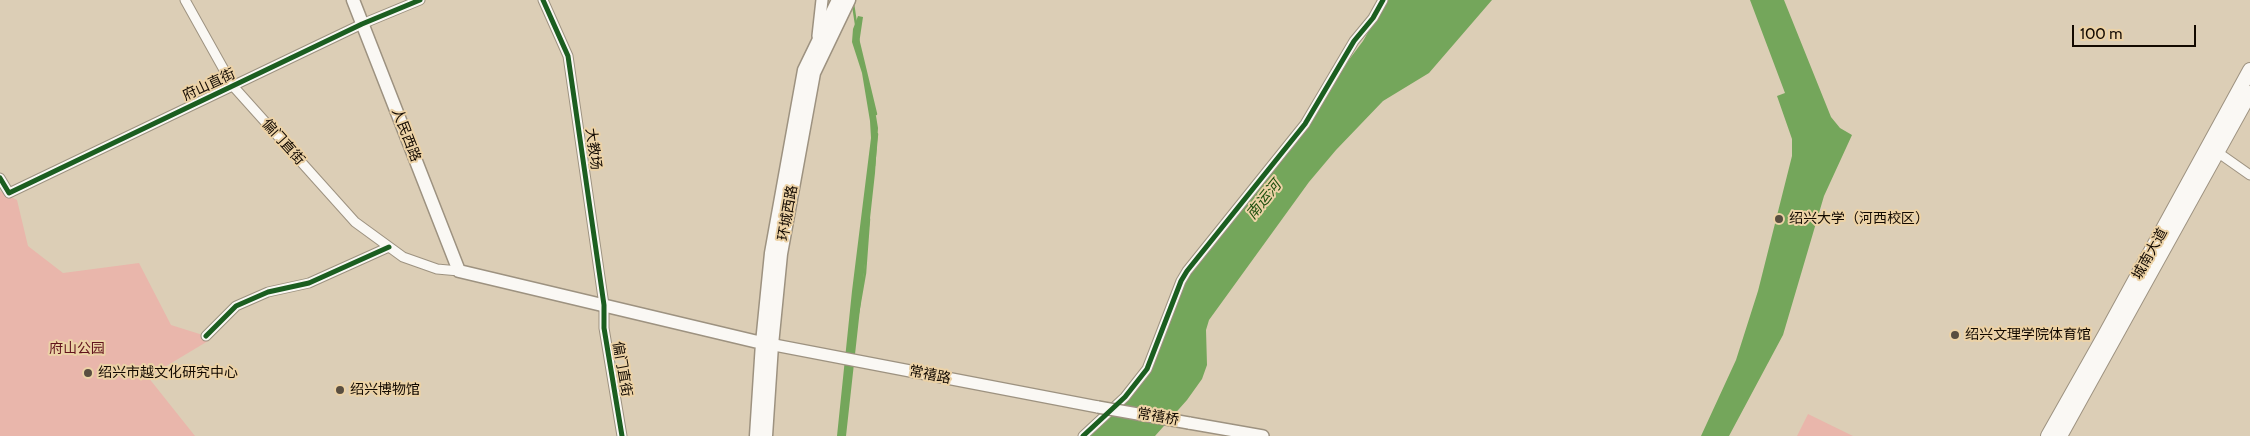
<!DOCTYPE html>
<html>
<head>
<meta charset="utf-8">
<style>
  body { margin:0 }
  #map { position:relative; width:2250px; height:436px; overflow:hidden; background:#dcceb6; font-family:Cabin,sans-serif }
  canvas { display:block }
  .scale { position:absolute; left:2072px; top:25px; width:124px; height:22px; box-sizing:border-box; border:2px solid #120900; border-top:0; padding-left:6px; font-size:15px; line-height:18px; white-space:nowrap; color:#120900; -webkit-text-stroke:4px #ecd2a6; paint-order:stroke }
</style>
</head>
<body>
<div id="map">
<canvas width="2250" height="436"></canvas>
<div class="scale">100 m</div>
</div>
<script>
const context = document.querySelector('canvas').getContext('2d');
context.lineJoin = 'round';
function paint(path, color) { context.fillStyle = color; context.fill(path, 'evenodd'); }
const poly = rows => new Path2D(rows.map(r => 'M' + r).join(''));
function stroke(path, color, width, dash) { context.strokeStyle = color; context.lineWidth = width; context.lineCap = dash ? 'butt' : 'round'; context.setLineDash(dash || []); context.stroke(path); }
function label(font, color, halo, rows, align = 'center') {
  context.font = font + ' Cabin,"Noto Sans SC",sans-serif'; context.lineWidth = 4; context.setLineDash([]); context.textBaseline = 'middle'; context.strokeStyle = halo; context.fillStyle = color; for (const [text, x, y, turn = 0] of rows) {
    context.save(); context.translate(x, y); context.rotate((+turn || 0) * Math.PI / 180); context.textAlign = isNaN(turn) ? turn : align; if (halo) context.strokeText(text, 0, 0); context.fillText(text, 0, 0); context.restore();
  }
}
paint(poly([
  [0,191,17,200,28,246,63,273,139,263,171,325,206,336,208,341,148,377,195,436,0,436],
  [1808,414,1853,436,1797,436]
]), '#e9b6ab');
paint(poly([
  [1386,0,1492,0,1429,73,1383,101,1336,150,1309,182,1209,320,1206,330,1207,365,1202,379,1187,400,1155,436,1086,436,1135,386,1180,285,1363,41],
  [1750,0,1784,0,1831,117,1840,128,1852,135,1824,196,1783,335,1729,436,1701,436,1736,360,1758,291,1792,156,1792,139,1777,96,1785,93],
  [858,16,863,17,859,44,875,110,878,128,875,173,846,436,837,436,852,291,871,138,870,121,862,73,852,42,853,29]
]), '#74a65b');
stroke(poly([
  [853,4,856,24],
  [858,39,876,114],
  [874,166,877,134],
  [858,313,865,273,869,219]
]), '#74a65b', 2.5);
const minor = poly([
  [185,0,233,86,355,222,403,257,437,269,459,271],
  [543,0,568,56,604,305,604,328,622,436],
  [2213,149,2250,175],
  [0,178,9,193,362,24,420,0],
  [206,336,236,306,268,292,309,283,389,247],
  [1083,436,1125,397,1147,369,1181,281,1187,271,1305,124,1354,41,1373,18,1383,0]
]);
const tertiary = poly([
  [818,36,822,0],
  [764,343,1098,407],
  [1189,423,1263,436]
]);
const secondary = poly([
  [353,0,459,271,762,343],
  [756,436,762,343,771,253,804,70,838,0],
  [766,436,772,345,781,254,814,73,849,0]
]);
const primary = poly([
  [2048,436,2105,335,2250,70],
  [2060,436,2250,93]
]);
stroke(minor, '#9d9280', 11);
stroke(tertiary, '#9d9280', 14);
stroke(secondary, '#9d9280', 15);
stroke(primary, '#9d9280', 16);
stroke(minor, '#faf8f4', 9);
stroke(tertiary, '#faf8f4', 11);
stroke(secondary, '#faf8f4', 12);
stroke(primary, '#faf8f4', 14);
const tertiaryBridge = poly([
  [1098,407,1189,423]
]);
stroke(tertiaryBridge, '#9d9280', 14, []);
stroke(tertiaryBridge, '#faf8f4', 11);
stroke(poly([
  [543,0,568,56,604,305,604,328,622,436],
  [0,178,9,193,362,24,420,0],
  [206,336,236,306,268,292,309,283,389,247],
  [1083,436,1125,397,1147,369,1181,281,1187,271,1305,124,1354,41,1373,18,1383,0]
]), '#1b5e20', 5);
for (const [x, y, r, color] of [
  [1779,219,5,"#594e40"],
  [1955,335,5,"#594e40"],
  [88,373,5,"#594e40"],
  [340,390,5,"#594e40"]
]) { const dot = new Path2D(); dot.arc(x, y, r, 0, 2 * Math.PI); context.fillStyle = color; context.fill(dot); stroke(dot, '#ecd2a6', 2); }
label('14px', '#120900', '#ecd2a6', [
  ["府山直街",209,85,-25],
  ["人民西路",406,135,69],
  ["偏门直街",283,142,48],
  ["大教场",593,149,82],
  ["环城西路",788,213,-80],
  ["城南大道",2150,254,-61],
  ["偏门直街",622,369,80],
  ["常禧路",930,375,11],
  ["常禧桥",1158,417,10]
]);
label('14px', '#120900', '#ecd2a6', [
  ["绍兴大学（河西校区）",1789,219],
  ["绍兴文理学院体育馆",1965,335],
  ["绍兴市越文化研究中心",98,373],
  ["绍兴博物馆",350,390]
], 'left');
label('14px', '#61141d', '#ecd2a6', [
  ["府山公园",77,349]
]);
label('italic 15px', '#1e500f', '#ecd2a6', [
  ["南运河",1264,200,-51]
]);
</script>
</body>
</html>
